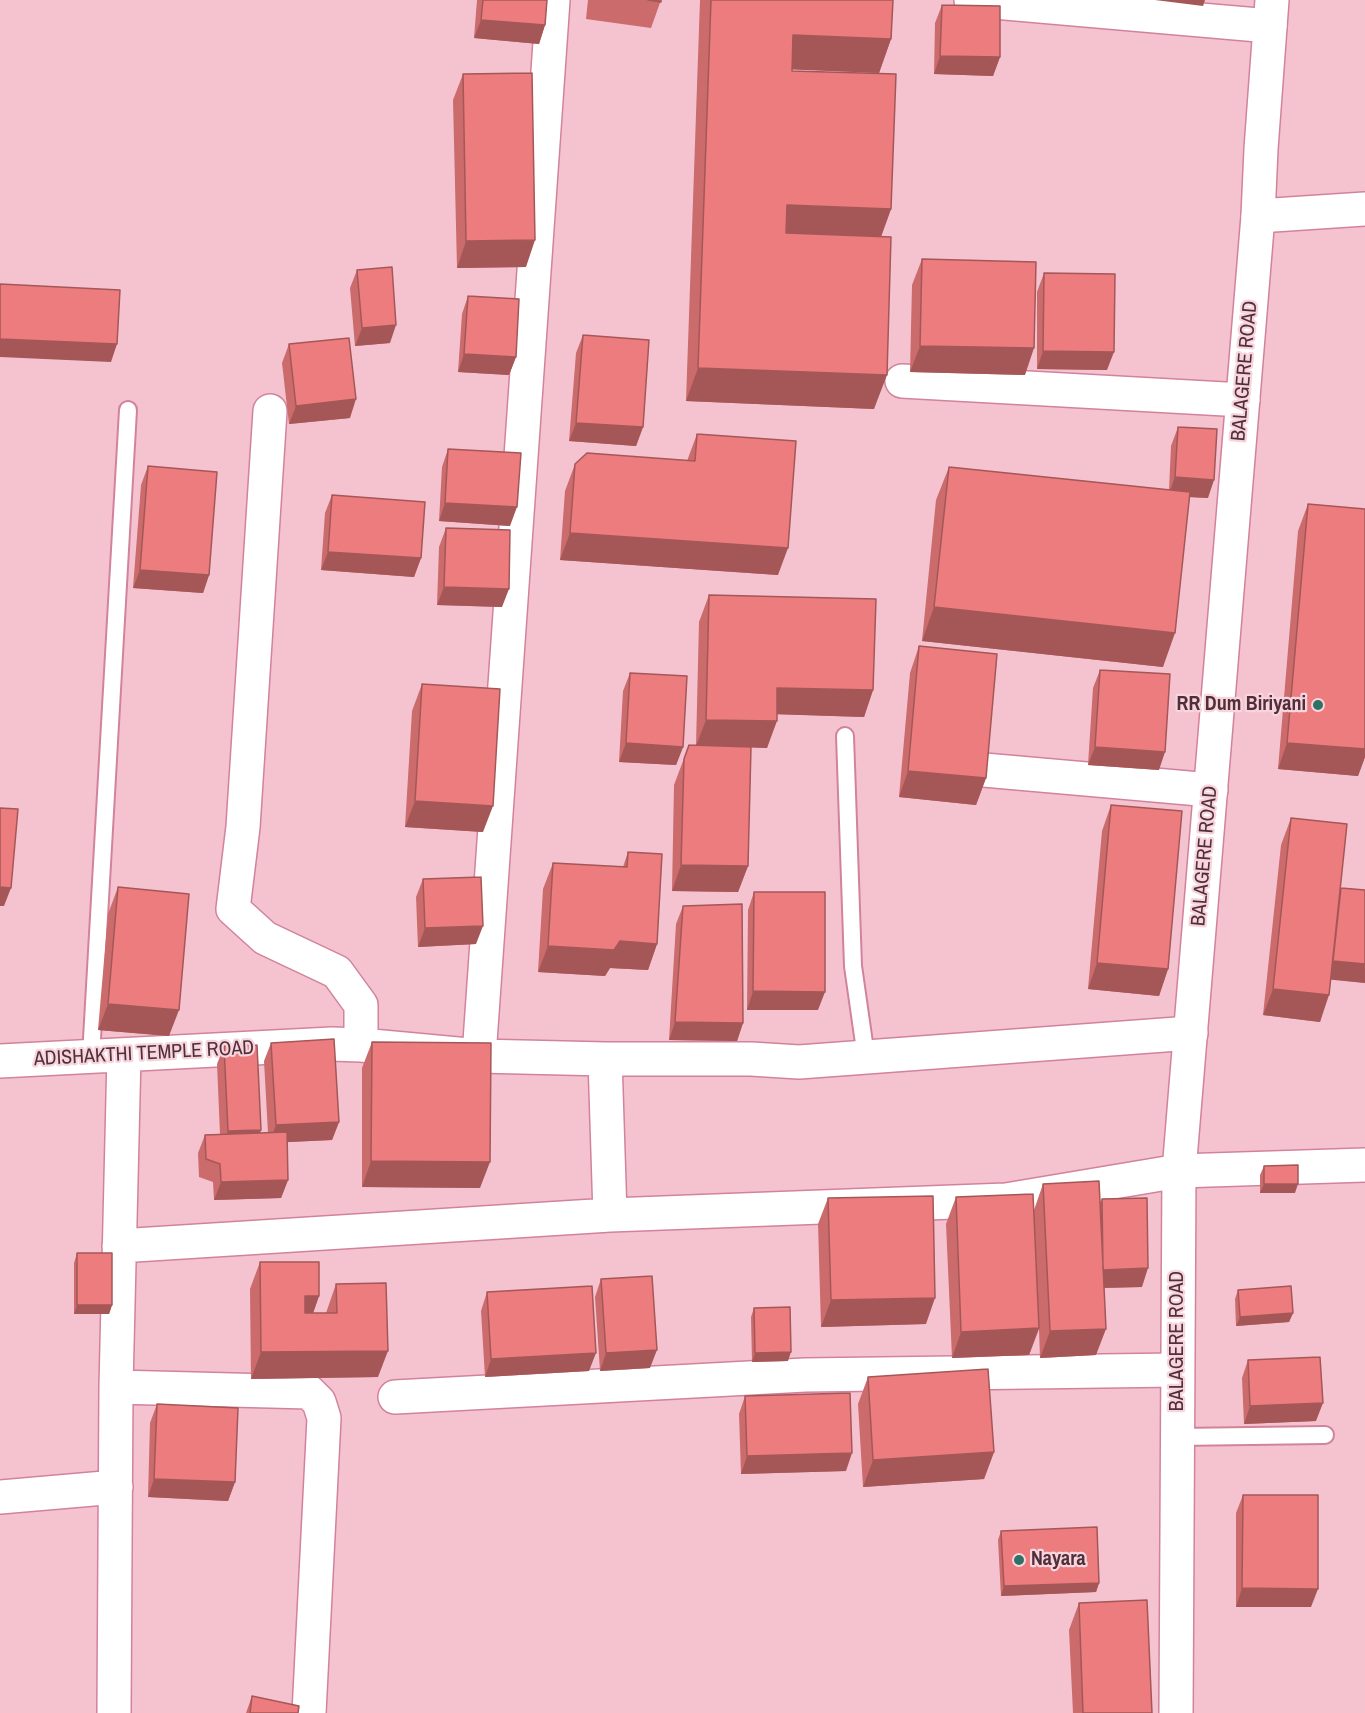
<!DOCTYPE html>
<html>
<head>
<meta charset="utf-8">
<style>
  body { margin:0 }
  canvas { display:block; background:#f5c2d0 }
</style>
</head>
<body>
<canvas width="1365" height="1713"></canvas>
<script>
const context = document.querySelector('canvas').getContext('2d');
context.lineJoin = 'round';
const poly = rows => new Path2D(rows.map(r => 'M' + r).join(''));
function stroke(path, color, width, dash) { context.strokeStyle = color; context.lineWidth = width; context.lineCap = dash ? 'butt' : 'round'; context.setLineDash(dash || []); context.stroke(path); }
function paint(path, color) { context.fillStyle = color; context.fill(path, 'evenodd'); }
function label(font, color, halo, rows, align = 'center') {
  context.font = font + ' "Archivo Narrow",sans-serif'; context.lineWidth = 4.5; context.setLineDash([]); context.textBaseline = 'middle'; context.strokeStyle = halo; context.fillStyle = color; for (const [text, x, y, turn = 0] of rows) {
    context.save(); context.translate(x, y); context.rotate((+turn || 0) * Math.PI / 180); context.textAlign = isNaN(turn) ? turn : align; if (halo) context.strokeText(text, 0, 0); context.fillText(text, 0, 0); context.restore();
  }
}
const service = poly([
  [845,736,853,966,866,1057],
  [91,1056,128,410],
  [1177,1437,1325,1435]
]);
const minor = poly([
  [971,0,1270,26],
  [1258,216,1365,209],
  [902,381,1243,400],
  [270,411,243,827,233,909,265,938,337,972,361,1005,361,1045],
  [984,770,1211,790],
  [479,1056,553,0],
  [605,1059,751,1059,799,1062,1191,1033],
  [0,1061,332,1044,361,1045,479,1056,605,1059,610,1215,1006,1200,1179,1171,1365,1165],
  [119,1246,610,1215],
  [116,1387,309,1392,319,1402,324,1418,309,1713],
  [395,1397,805,1375,1177,1370],
  [0,1497,116,1487],
  [114,1713,116,1387,124,1055]
]);
const tertiary = poly([
  [1176,1713,1179,1171,1258,216,1261,149,1272,0]
]);
stroke(service, '#d2839c', 20);
stroke(minor, '#d2839c', 36);
stroke(tertiary, '#d2839c', 36);
stroke(service, '#fff', 16);
stroke(minor, '#fff', 33);
stroke(tertiary, '#fff', 33);
paint(poly([
  [477,0,547,0,545,25,539,44,474,38],
  [588,0,661,0,651,28,586,19],
  [700,0,893,0,891,39,879,73,792,69,792,71,891,209,881,237,874,409,686,401],
  [942,5,1000,57,993,76,934,74,935,23],
  [463,74,526,267,457,268,453,100],
  [922,259,1025,375,910,372,912,285],
  [357,270,390,343,355,346,350,288],
  [1044,273,1107,370,1037,369,1037,292],
  [468,296,516,357,509,375,458,372,462,314],
  [583,335,643,427,636,446,569,441,576,353],
  [289,344,350,418,289,424,282,363],
  [1178,427,1208,498,1190,497,1163,667,922,641,936,500,949,467,1169,490,1171,446],
  [697,434,778,575,560,560,565,491,575,464,687,461],
  [448,449,510,526,439,521,442,467],
  [148,466,209,575,203,593,133,588,141,485],
  [332,495,421,558,414,577,321,570,325,513],
  [1308,504,1365,509,1365,757,1358,776,1278,769,1298,531],
  [446,528,502,607,437,605,439,547],
  [709,595,873,690,864,717,777,714,767,748,751,747,748,866,738,892,672,891,674,785,689,745,696,746,699,622],
  [919,646,986,778,976,805,899,797,910,673],
  [1100,670,1159,770,1088,765,1093,688],
  [630,673,683,747,676,765,619,762,623,691],
  [422,684,483,832,405,827,412,711],
  [1111,805,1168,969,1159,996,1088,989,1102,831],
  [1291,818,1341,888,1365,890,1365,983,1331,979,1320,1022,1263,1015,1281,845],
  [628,852,657,944,648,970,610,968,605,976,538,972,543,889,553,863,623,867],
  [423,879,476,944,418,947,416,897],
  [118,887,169,1036,98,1030,108,914],
  [754,892,818,1010,747,1010,748,910],
  [683,906,743,1023,737,1041,669,1040,676,924],
  [372,1042,480,1188,362,1187,362,1068],
  [271,1043,339,1122,332,1140,287,1142,288,1180,281,1198,214,1200,213,1182,199,1177,198,1153,205,1135,220,1134,217,1064,224,1046,261,1130,260,1133,268,1133,264,1061],
  [1264,1166,1295,1193,1260,1193,1260,1175],
  [1043,1184,1100,1203,1102,1199,1142,1287,1104,1288,1096,1355,1040,1358,1039,1329,1029,1355,952,1358,946,1224,956,1197,1034,1210],
  [828,1198,926,1324,821,1327,818,1224],
  [77,1253,112,1305,109,1314,74,1314,74,1263],
  [260,1262,319,1296,313,1313,326,1313,336,1284,378,1377,251,1379,250,1289],
  [601,1279,650,1368,600,1371,595,1297],
  [1238,1290,1293,1313,1289,1322,1236,1326,1235,1299],
  [487,1292,589,1371,485,1377,481,1311],
  [754,1308,788,1361,752,1362,751,1317],
  [1248,1360,1316,1421,1244,1424,1242,1378],
  [868,1377,994,1452,984,1479,863,1487,858,1404],
  [745,1396,846,1471,741,1474,739,1414],
  [157,1404,235,1482,228,1501,148,1497,150,1423],
  [1243,1495,1311,1607,1236,1607,1236,1513],
  [1001,1531,1099,1583,1096,1592,1001,1596,998,1540],
  [1079,1603,1152,1713,1073,1713,1069,1630],
  [252,1696,298,1713,246,1713]
]), '#cb6b6c');
paint(poly([
  [1155,0,1205,0,1203,6],
  [481,20,545,25,539,44,474,38],
  [793,35,891,39,879,73,781,69],
  [940,56,1000,57,993,76,934,74],
  [787,205,891,209,879,242,775,239],
  [535,240,526,267,457,268,466,241],
  [396,325,390,343,355,346,362,328],
  [0,339,117,344,111,362,0,357],
  [920,346,1034,348,1025,375,910,372],
  [1043,351,1114,352,1107,370,1037,369],
  [464,354,516,357,509,375,458,372],
  [698,368,887,375,874,409,686,401],
  [356,399,350,418,289,424,296,406],
  [576,423,643,427,636,446,569,441],
  [1175,477,1214,480,1208,498,1168,496],
  [445,503,517,507,510,526,439,521],
  [570,533,788,548,778,575,560,560],
  [328,552,421,558,414,577,321,570],
  [140,570,209,575,203,593,133,588],
  [444,587,509,589,502,607,437,605],
  [934,607,1175,633,1163,667,922,641],
  [777,688,873,690,864,717,768,714],
  [706,720,777,721,767,748,696,746],
  [626,743,683,747,676,765,619,762],
  [1287,743,1365,749,1365,757,1358,776,1278,769],
  [1095,747,1165,752,1159,770,1088,765],
  [908,771,986,778,976,805,899,797],
  [415,801,493,806,483,832,405,827],
  [681,865,748,866,738,892,672,891],
  [0,887,11,888,4,906,0,906],
  [483,926,476,944,418,947,425,928],
  [620,941,657,944,648,970,610,968,605,976,538,972,548,946],
  [1331,961,1365,964,1365,983,1324,979],
  [1097,963,1168,969,1159,996,1088,989],
  [1273,989,1329,995,1320,1022,1263,1015],
  [753,991,825,992,818,1010,747,1010],
  [108,1004,179,1010,169,1036,98,1030],
  [675,1022,743,1023,737,1041,669,1040],
  [339,1122,332,1140,269,1143,276,1125],
  [261,1130,254,1148,221,1150,228,1131],
  [371,1161,490,1162,480,1188,362,1187],
  [288,1180,281,1198,214,1200,221,1182],
  [1264,1184,1298,1184,1295,1193,1260,1193],
  [1148,1268,1142,1287,1097,1288,1103,1270],
  [305,1296,319,1296,310,1322,295,1323],
  [935,1298,926,1324,821,1327,831,1300],
  [77,1305,112,1305,109,1314,74,1314],
  [1293,1313,1289,1322,1236,1326,1240,1317],
  [1039,1328,1029,1355,952,1358,961,1332],
  [1106,1329,1096,1355,1040,1358,1050,1331],
  [657,1350,650,1368,600,1371,606,1353],
  [388,1351,378,1377,251,1379,261,1352],
  [791,1352,788,1361,752,1362,755,1353],
  [596,1353,589,1371,485,1377,491,1359],
  [1323,1403,1316,1421,1244,1424,1250,1406],
  [994,1452,984,1479,863,1487,873,1460],
  [852,1453,846,1471,741,1474,747,1456],
  [154,1479,235,1482,228,1501,148,1497],
  [1099,1583,1096,1592,1001,1596,1004,1586],
  [1242,1588,1318,1589,1311,1607,1236,1607]
]), '#a55758');
const building = poly([
  [483,0,547,0,545,25,481,20,483,0],
  [648,0,661,0,661,2,648,0],
  [711,0,893,0,891,39,793,35,792,71,896,74,891,209,787,205,786,233,891,237,887,375,698,368,711,0],
  [942,5,1000,6,1000,57,940,56,942,5],
  [532,73,535,240,466,241,463,74,532,73],
  [922,259,1036,262,1034,348,920,346,922,259],
  [392,267,396,325,362,328,357,270,392,267],
  [1044,273,1115,274,1114,352,1043,351,1044,273],
  [0,284,120,290,117,344,0,339,0,284],
  [468,296,519,299,516,357,464,354,468,296],
  [583,335,649,340,643,427,576,423,583,335],
  [349,338,356,399,296,406,289,344,349,338],
  [1178,427,1217,429,1214,480,1175,477,1178,427],
  [697,434,796,441,788,548,570,533,575,464,587,453,695,461,697,434],
  [448,449,521,453,517,507,445,503,448,449],
  [148,466,217,472,209,575,140,570,148,466],
  [949,467,1190,492,1175,633,934,607,949,467],
  [332,495,425,502,421,558,328,552,332,495],
  [1308,504,1365,509,1365,749,1287,743,1308,504],
  [446,528,510,530,509,589,444,587,446,528],
  [709,595,876,599,873,690,777,688,777,721,706,720,709,595],
  [919,646,997,654,986,778,908,771,919,646],
  [1100,670,1170,674,1165,752,1095,747,1100,670],
  [630,673,687,676,683,747,626,743,630,673],
  [422,684,500,689,493,806,415,801,422,684],
  [689,745,751,747,748,866,681,865,684,759,689,745],
  [1111,805,1182,811,1168,969,1097,963,1111,805],
  [0,808,18,809,11,888,0,887,0,808],
  [1291,818,1347,824,1329,995,1273,989,1291,818],
  [628,852,662,854,657,944,620,941,614,950,548,946,553,863,627,867,628,852],
  [481,877,483,926,425,928,423,879,481,877],
  [118,887,189,894,179,1010,108,1004,118,887],
  [1341,888,1365,890,1365,964,1333,961,1341,888],
  [754,892,825,892,825,992,753,991,754,892],
  [742,904,743,1023,675,1022,683,906,742,904],
  [334,1039,339,1122,276,1125,271,1043,334,1039],
  [372,1042,491,1043,490,1162,371,1161,372,1042],
  [257,1045,261,1130,228,1131,224,1046,257,1045],
  [287,1132,288,1180,221,1182,220,1164,206,1159,205,1135,287,1132],
  [1298,1165,1298,1184,1264,1184,1264,1166,1298,1165],
  [1099,1181,1106,1329,1050,1331,1043,1184,1099,1181],
  [1033,1194,1039,1328,961,1332,956,1197,1033,1194],
  [933,1196,935,1298,831,1300,828,1198,933,1196],
  [1147,1198,1148,1268,1103,1270,1102,1199,1147,1198],
  [77,1253,112,1253,112,1305,77,1305,77,1253],
  [260,1262,319,1262,319,1296,305,1296,305,1313,337,1313,336,1284,386,1283,388,1351,261,1352,260,1262],
  [652,1276,657,1350,606,1353,601,1279,652,1276],
  [592,1286,596,1353,491,1359,487,1292,592,1286],
  [1291,1286,1293,1313,1240,1317,1238,1290,1291,1286],
  [790,1307,791,1352,755,1353,754,1308,790,1307],
  [1320,1357,1323,1403,1250,1406,1248,1360,1320,1357],
  [988,1369,994,1452,873,1460,868,1377,988,1369],
  [850,1393,852,1453,747,1456,745,1396,850,1393],
  [157,1404,238,1408,235,1482,154,1479,157,1404],
  [1243,1495,1318,1495,1318,1589,1242,1588,1243,1495],
  [1097,1527,1099,1583,1004,1586,1001,1531,1097,1527],
  [1147,1600,1152,1713,1083,1713,1079,1603,1147,1600],
  [252,1696,299,1706,298,1713,250,1713,252,1696]
]);
paint(building, '#ec7c7e');
stroke(building, '#a55758', 1.5);
for (const [x, y, r, color] of [
  [1318,705,6,"#2d7265"],
  [1019,1560,6,"#2d7265"]
]) { const dot = new Path2D(); dot.arc(x, y, r, 0, 2 * Math.PI); context.fillStyle = color; context.fill(dot); stroke(dot, '#f7d4de', 2); }
label('20px', '#502f39', '#f7d4de', [
  ["BALAGERE ROAD",1245,371,-85],
  ["BALAGERE ROAD",1205,856,-85],
  ["ADISHAKTHI TEMPLE ROAD",144,1054,-3],
  ["BALAGERE ROAD",1178,1341,-90]
]);
label('bold 20px', '#502f39', '#f7d4de', [
  ["RR Dum Biriyani",1306,705],
  ["Nayara",1031,1560,"left"]
], 'right');
</script>
</body>
</html>
